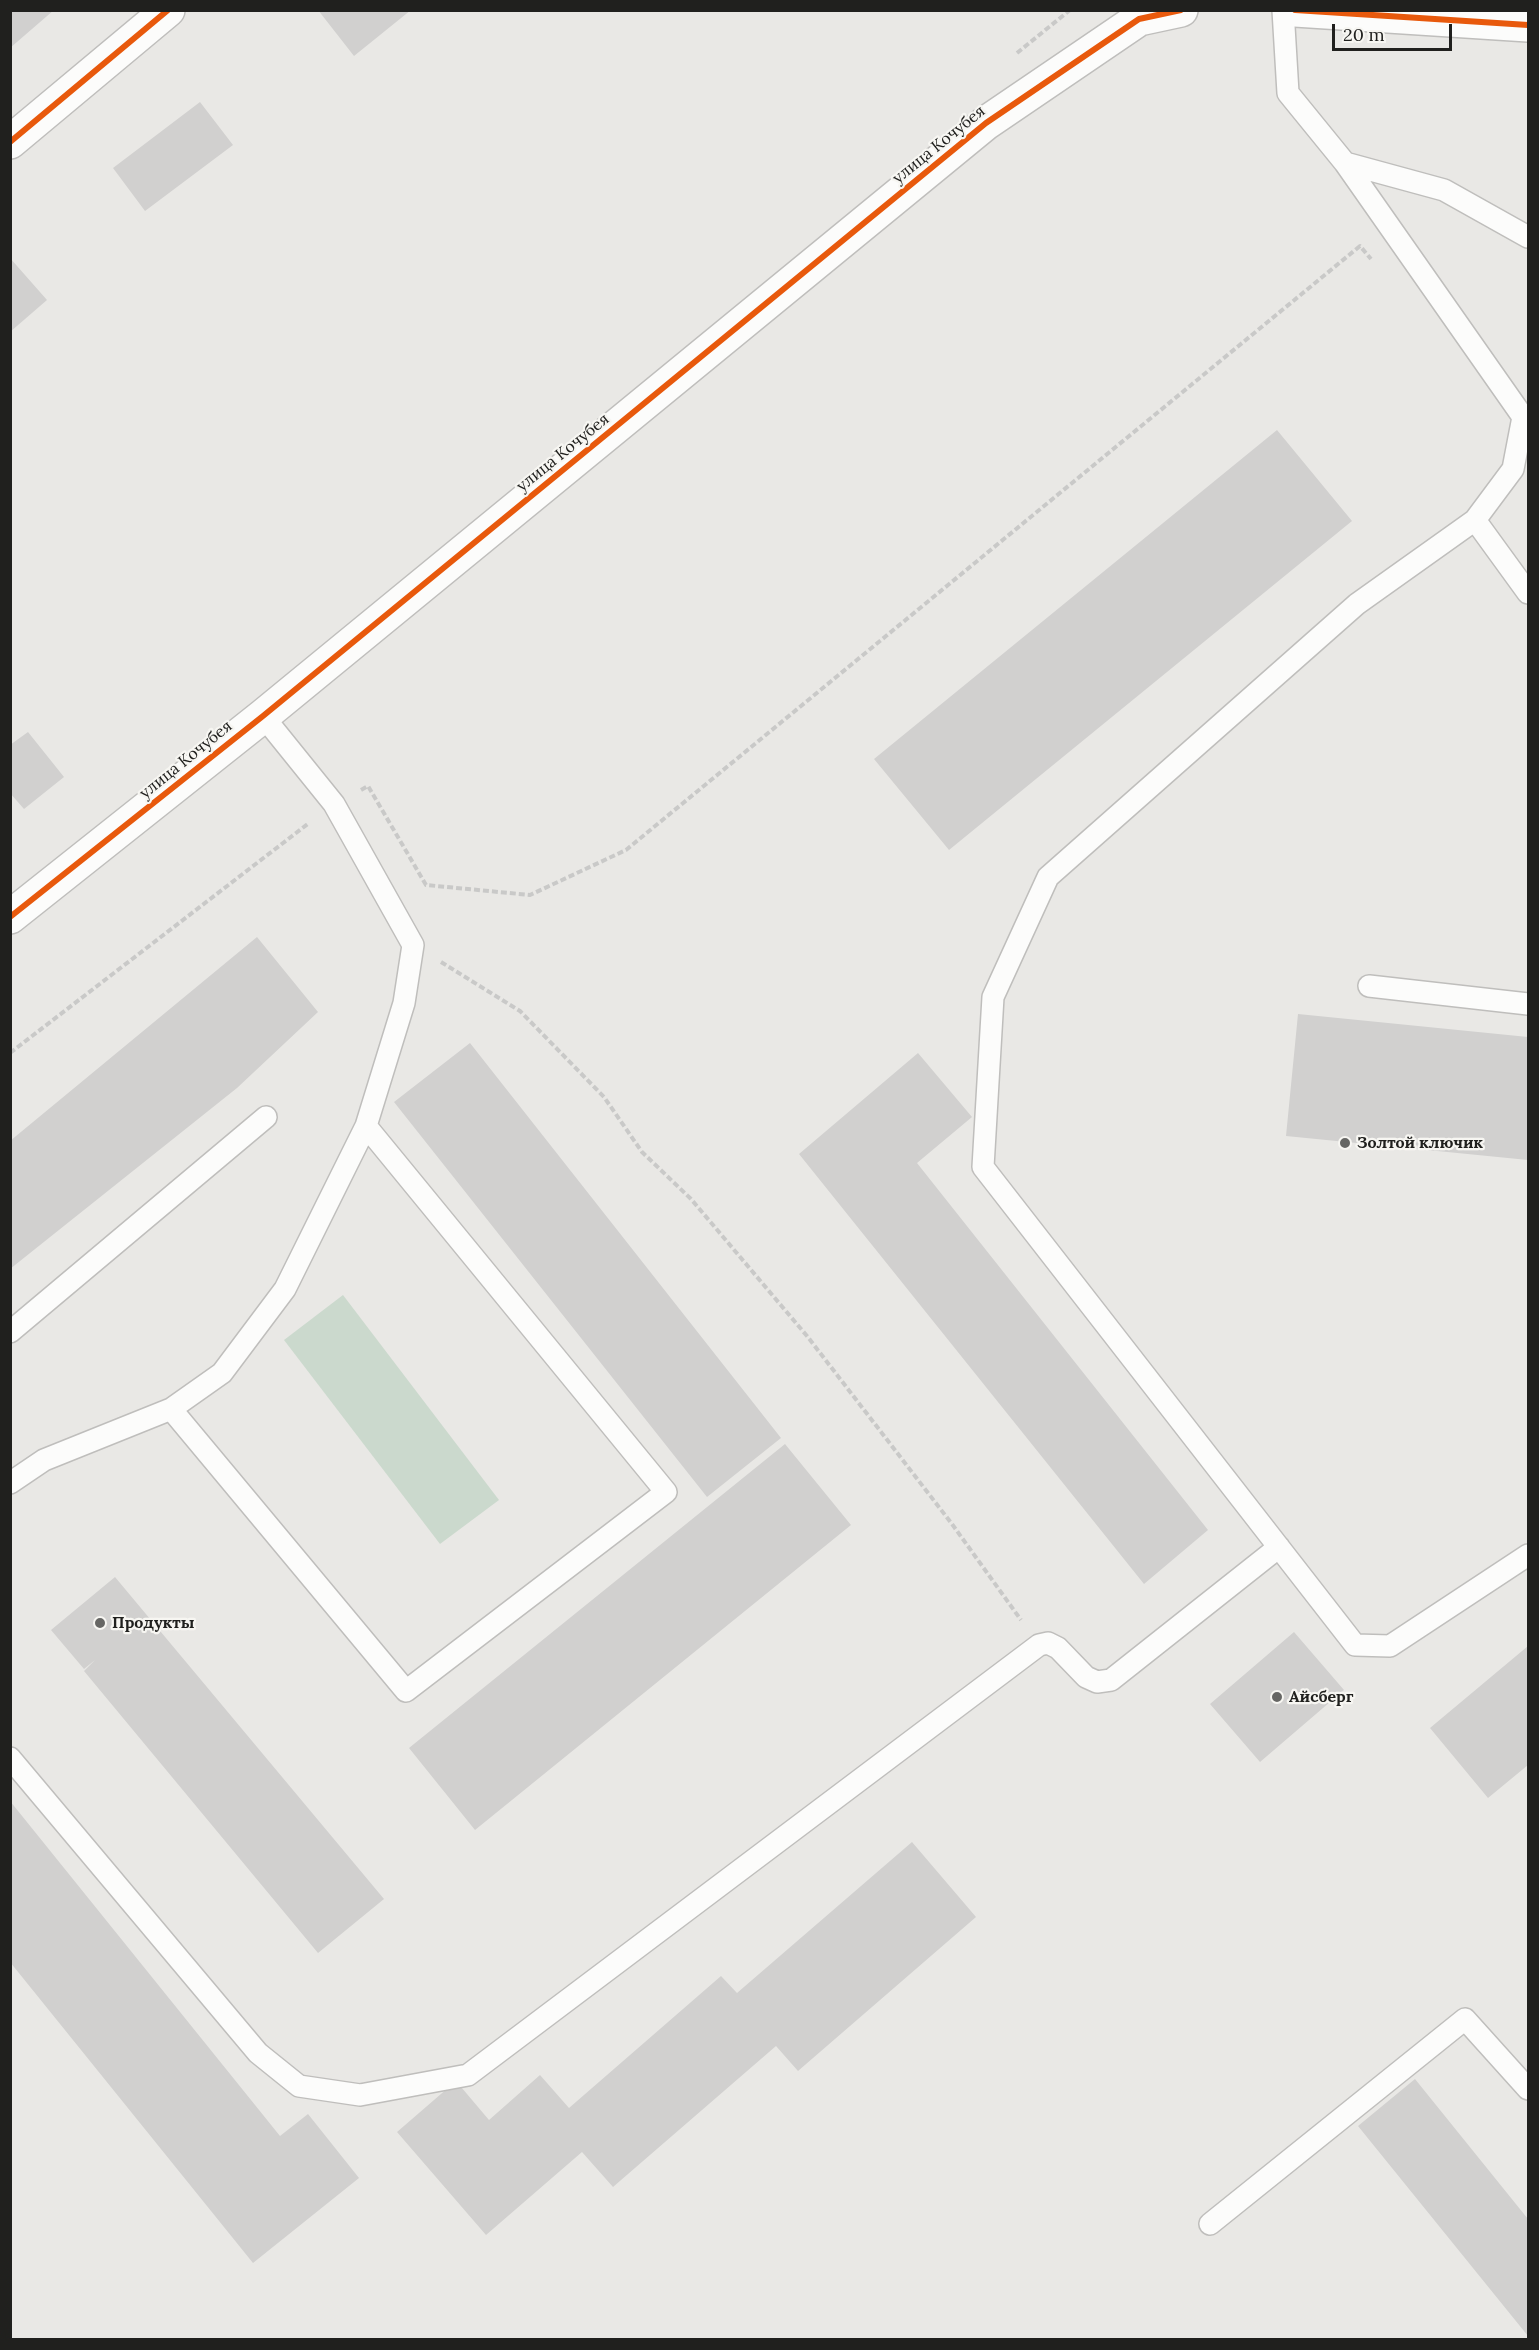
<!DOCTYPE html>
<html>
<head>
<meta charset="utf-8">
<style>
  body { margin:0 }
  #map { position:relative; width:1539px; height:2350px; overflow:hidden; background:#e9e8e5; font-family:Lora,serif }
  canvas { display:block }
  .frame { position:absolute; inset:0; border:12px solid #20201e; pointer-events:none }
  .scale { position:absolute; left:1332px; top:24px; width:120px; height:27px; box-sizing:border-box; border:3px solid #20201e; border-top:0; padding-left:8px; font-size:18px; line-height:21px; white-space:nowrap; color:#20201e; -webkit-text-stroke:4px #f7f6f2; paint-order:stroke }
</style>
</head>
<body>
<div id="map">
<canvas width="1539" height="2350"></canvas>
<div class="frame"></div>
<div class="scale">20 m</div>
</div>
<script>
const context = document.querySelector('canvas').getContext('2d');
context.lineJoin = 'round';
function paint(path, color) { context.fillStyle = color; context.fill(path, 'evenodd'); }
const poly = rows => new Path2D(rows.map(r => 'M' + r).join(''));
function stroke(path, color, width, dash) { context.strokeStyle = color; context.lineWidth = width; context.lineCap = dash ? 'butt' : 'round'; context.setLineDash(dash || []); context.stroke(path); }
function label(font, color, halo, rows, align = 'center') {
  context.font = font + ' Lora,serif'; context.lineWidth = 4.5; context.setLineDash([]); context.textBaseline = 'middle'; context.strokeStyle = halo; context.fillStyle = color; for (const [text, x, y, turn = 0] of rows) {
    context.save(); context.translate(x, y); context.rotate((+turn || 0) * Math.PI / 180); context.textAlign = isNaN(turn) ? turn : align; if (halo) context.strokeText(text, 0, 0); context.fillText(text, 0, 0); context.restore();
  }
}
paint(poly([
  [343,1295,499,1500,440,1544,284,1340]
]), '#cbd9cd');
paint(poly([
  [10,10,54,10,10,48],
  [318,10,411,10,354,56],
  [200,102,233,145,145,211,113,168],
  [10,258,47,300,10,332],
  [1277,430,1352,521,949,850,874,759],
  [28,732,64,777,24,809,10,793,10,745],
  [257,937,318,1012,237,1088,10,1269,10,1141],
  [1298,1014,1528,1037,1528,1160,1286,1136],
  [470,1043,781,1438,707,1497,394,1102],
  [918,1053,972,1117,917,1163,1208,1530,1144,1584,799,1154],
  [785,1444,851,1525,475,1830,409,1748],
  [115,1577,384,1899,318,1953,84,1671,95,1660,84,1669,51,1630],
  [1294,1632,1344,1690,1260,1762,1210,1704],
  [1528,1646,1528,1765,1488,1798,1430,1728],
  [10,1801,280,2136,308,2114,359,2178,253,2263,10,1962],
  [912,1842,976,1917,798,2071,776,2046,613,2187,582,2152,486,2235,397,2132,456,2081,489,2120,540,2075,569,2108,721,1976,737,1993],
  [1415,2079,1528,2219,1528,2336,1358,2126]
]), '#d1d0cf');
const service = poly([
  [1283,10,1288,93,1345,163,1523,417,1513,469,1475,520,1357,604,1048,877,993,997,983,1167,1355,1645,1390,1646,1528,1555],
  [1345,163,1444,190,1528,237],
  [1475,520,1528,593],
  [1369,986,1528,1004],
  [10,1332,266,1117],
  [171,1409,222,1373,285,1289,366,1126],
  [10,1483,44,1460,171,1409,406,1691,666,1492,366,1126,404,1003,413,945,334,804,263,716],
  [10,1758,258,2053,299,2086,360,2095,468,2075,1039,1645,1048,1643,1058,1648,1086,1677,1097,1682,1111,1680,1279,1547],
  [1210,2224,1465,2019,1528,2089]
]);
const minor = poly([
  [1295,10,1528,25],
  [10,142,168,10],
  [10,917,263,716,986,123,1139,19,1181,10]
]);
stroke(service, '#bfbebc', 24);
stroke(minor, '#bfbebc', 36);
stroke(poly([
  [1017,53,1070,10],
  [361,790,368,786,426,885,530,895,626,850,1360,246,1371,259],
  [441,962,520,1011,604,1097,642,1152,691,1199,807,1336,952,1524,1021,1620],
  [10,1053,309,823]
]), '#c9c9c8', 4, [6, 3]);
stroke(service, '#fcfcfb', 21);
stroke(minor, '#fcfcfb', 33);
stroke(poly([
  [1295,10,1528,25],
  [10,142,168,10],
  [10,917,263,716,986,123,1139,19,1181,10]
]), '#e8590c', 6);
for (const [x, y, r, color] of [
  [1345,1143,6,"#666664"],
  [100,1623,6,"#666664"],
  [1277,1697,6,"#666664"]
]) { const dot = new Path2D(); dot.arc(x, y, r, 0, 2 * Math.PI); context.fillStyle = color; context.fill(dot); stroke(dot, '#f7f6f2', 2); }
label('16px', '#20201e', '#f7f6f2', [
  ["улица Кочубея",939,145,-39],
  ["улица Кочубея",563,453,-39],
  ["улица Кочубея",186,760,-39]
]);
label('bold 16px', '#20201e', '#f7f6f2', [
  ["Золтой ключик",1357,1143],
  ["Продукты",112,1623],
  ["Айсберг",1289,1697]
], 'left');
</script>
</body>
</html>
